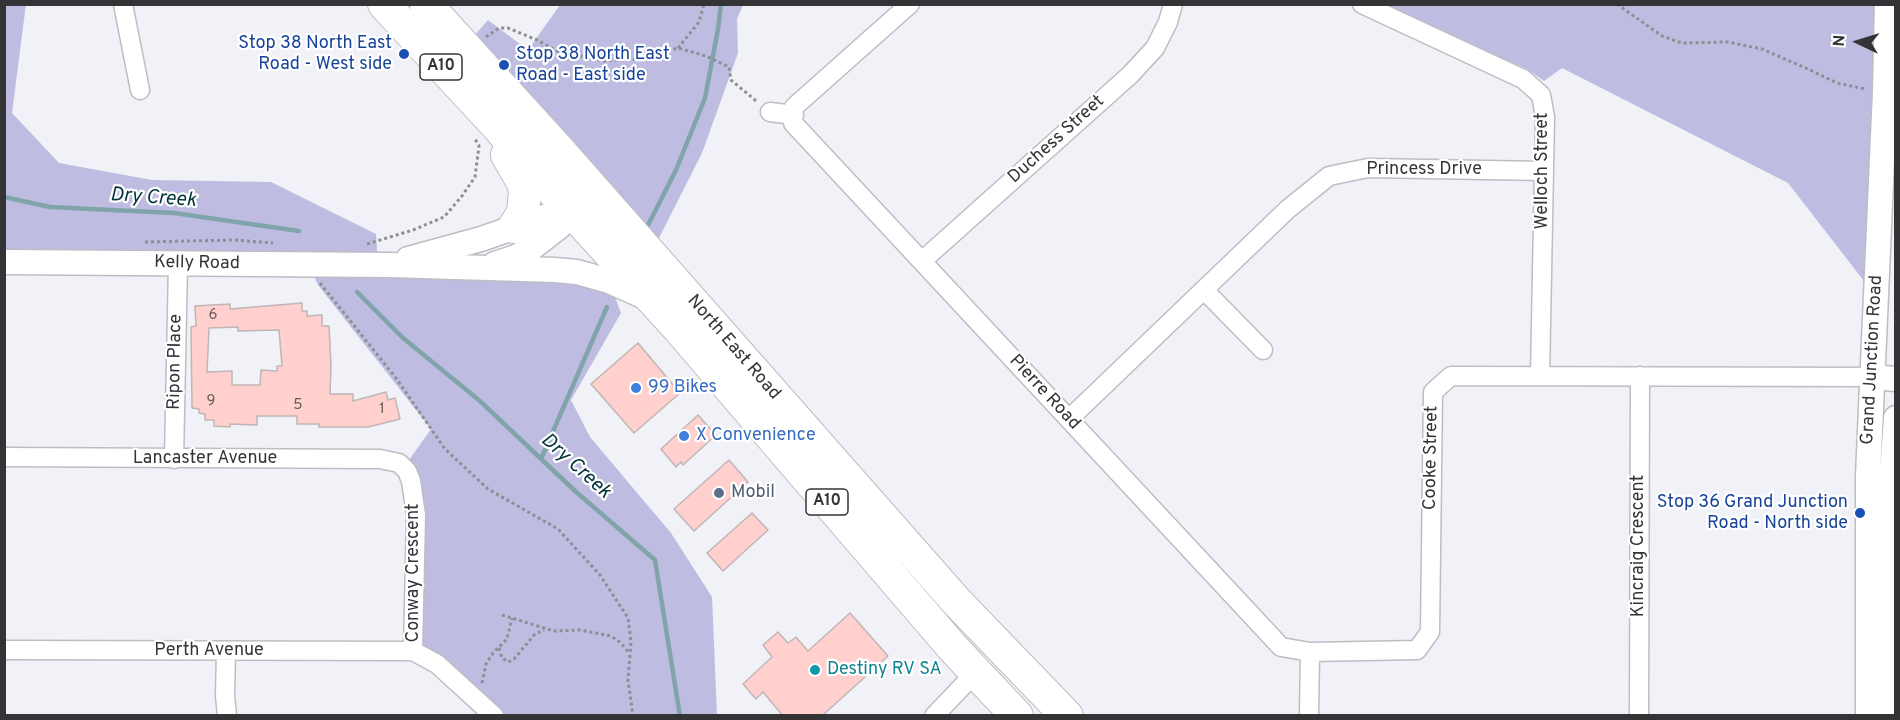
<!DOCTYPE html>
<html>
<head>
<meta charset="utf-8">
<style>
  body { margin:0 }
  #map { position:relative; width:1900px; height:720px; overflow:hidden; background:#f1f1f8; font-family:Overpass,sans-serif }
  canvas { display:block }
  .frame { position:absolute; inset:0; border:6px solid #343437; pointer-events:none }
  .north { position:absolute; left:1828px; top:12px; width:60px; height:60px; -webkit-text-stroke:4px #fff; paint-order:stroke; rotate:274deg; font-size:16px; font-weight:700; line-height:24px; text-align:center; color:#343437 }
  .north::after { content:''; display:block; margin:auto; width:21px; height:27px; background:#343437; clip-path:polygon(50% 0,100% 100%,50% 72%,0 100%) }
</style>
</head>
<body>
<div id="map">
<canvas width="1900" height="720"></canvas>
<div class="frame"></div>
<div class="north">N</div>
</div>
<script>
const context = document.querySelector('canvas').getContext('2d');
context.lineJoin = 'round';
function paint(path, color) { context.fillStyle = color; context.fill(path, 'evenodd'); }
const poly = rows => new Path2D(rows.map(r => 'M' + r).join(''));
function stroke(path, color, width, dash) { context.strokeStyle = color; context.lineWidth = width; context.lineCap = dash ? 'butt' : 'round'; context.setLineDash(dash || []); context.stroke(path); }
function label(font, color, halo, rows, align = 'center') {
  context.font = font + ' Overpass,sans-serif'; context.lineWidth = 4.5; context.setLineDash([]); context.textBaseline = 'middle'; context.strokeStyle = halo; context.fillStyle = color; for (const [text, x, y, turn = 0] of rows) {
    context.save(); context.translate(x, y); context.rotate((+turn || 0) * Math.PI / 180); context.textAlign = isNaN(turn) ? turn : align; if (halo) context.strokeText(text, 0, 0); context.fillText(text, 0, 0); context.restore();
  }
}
paint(poly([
  [26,4,12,113,59,163,152,180,271,182,376,234,378,265,609,281,621,313,571,400,590,437,671,533,712,597,717,715,494,715,422,655,416,515,404,467,431,429,318,285,309,265,5,262,5,5],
  [560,5,743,5,737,19,738,53,702,153,658,240,475,35,488,20,528,50],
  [1380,5,1876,5,1871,290,1788,183,1562,68,1544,81,1527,69]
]), '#bebce1');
stroke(poly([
  [4,197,50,207,174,213,299,231],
  [645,231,676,170,705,98,718,29,721,4],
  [357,292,403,338,480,401,575,491,655,560,680,716],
  [541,459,607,307]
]), '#81a4ab', 4.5);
const building = poly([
  [302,303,302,311,307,311,307,316,322,315,322,326,329,326,331,365,330,394,353,394,353,401,386,392,388,400,395,398,400,419,368,427,319,427,319,424,297,424,297,416,257,416,257,425,230,424,230,427,214,426,214,420,205,420,205,414,199,413,199,409,192,408,191,327,196,326,195,306,230,304,230,309,302,303],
  [238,327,238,331,279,330,282,366,277,366,277,371,261,370,260,385,232,385,232,371,207,372,209,328,238,327],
  [638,343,680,393,634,433,591,384,638,343],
  [698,415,716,435,683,465,681,462,676,467,661,449,698,415],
  [729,460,748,482,694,531,674,509,729,460],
  [752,513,768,530,723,571,707,553,752,513],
  [850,613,888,656,822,716,783,716,763,692,756,699,743,684,772,657,763,645,778,632,788,643,796,637,808,651,850,613]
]);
paint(building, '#ffd0cd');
stroke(building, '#bfb6b5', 1.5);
const street = poly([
  [123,4,140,90],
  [910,4,794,107,793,123,1281,647,1310,652],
  [1362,4,1523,79,1541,95,1545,117,1540,376],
  [770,112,794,115],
  [922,261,1130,75,1155,48,1168,22,1173,4],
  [1204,290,1263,350],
  [1069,419,1288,209,1329,176,1368,168,1544,171],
  [4,457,380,459,399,463,407,471,411,481,416,515,413,651,437,664,494,716],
  [174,459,178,264],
  [4,650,413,651],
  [226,651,225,696,227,716],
  [934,716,976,672],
  [1309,716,1310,652,1417,650,1430,632,1433,392,1451,376,1872,377],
  [1639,716,1640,376]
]);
const secondary = poly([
  [408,259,481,239,550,215,571,211],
  [4,262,389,265,555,270,577,272,609,281,645,297],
  [495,264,516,257,533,247,560,226,571,211],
  [1872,377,1896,379],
  [1868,716,1868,476,1885,91,1887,4],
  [1892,716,1891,578,1892,474,1896,418]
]);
const highway = poly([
  [384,4,499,128,539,176,680,330,953,648,1017,716],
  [426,4,558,149,957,602,1067,716],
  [507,155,522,181,525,190,523,213,514,227]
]);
stroke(street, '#bdbdc4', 21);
stroke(secondary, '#bdbdc4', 27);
stroke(highway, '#bdbdc4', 34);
stroke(poly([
  [1617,4,1662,36,1682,43,1728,42,1762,49,1808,69,1837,83,1865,89],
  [486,37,499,28,508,28,537,40,557,51,604,61,641,59,678,48,706,56,729,67,731,80,755,100,759,101],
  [678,48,699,22,704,4],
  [145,242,234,240,273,243],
  [367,244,413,230,444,217,462,196,475,177,479,146,474,137],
  [320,283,396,378,445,449,488,489,558,529,600,575,628,618,631,641,628,680,633,716],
  [502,615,554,631,580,630,611,636,621,643,629,653],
  [499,648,502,658,508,662,514,659,535,634,544,630],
  [482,683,486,664,493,653,507,639,512,618]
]), '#8e8e93', 3, [3, 3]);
stroke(street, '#fff', 18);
stroke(secondary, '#fff', 24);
stroke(highway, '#fff', 32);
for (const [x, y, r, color] of [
  [404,54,6,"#1a4fb4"],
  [504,65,6,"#1a4fb4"],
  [636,388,6,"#3f7fe0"],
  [684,436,6,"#3f7fe0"],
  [719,493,6,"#5c6f8a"],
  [1860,513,6,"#1a4fb4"],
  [815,670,6,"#0f9aa8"]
]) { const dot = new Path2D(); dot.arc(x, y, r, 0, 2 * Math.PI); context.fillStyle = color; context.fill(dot); stroke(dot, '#fff', 2); }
label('15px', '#675b5c', null, [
  ["6",213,316],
  ["9",211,402],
  ["5",298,406],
  ["1",382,410]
]);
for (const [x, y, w] of [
  [441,67,42],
  [827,502,42]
]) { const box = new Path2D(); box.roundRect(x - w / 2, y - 13, w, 26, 4.5); context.fillStyle = '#fff'; context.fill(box); stroke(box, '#343437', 1.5); }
label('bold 16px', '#343437', null, [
  ["A10",441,67],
  ["A10",827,502]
]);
label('18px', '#164399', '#fff', [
  ["Stop 38 North East",392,44],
  ["Road - West side",392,65],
  ["Stop 38 North East",516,55,"left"],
  ["Road - East side",516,76,"left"],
  ["Stop 36 Grand Junction",1848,503],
  ["Road - North side",1848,524]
], 'right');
label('18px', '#343437', '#fff', [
  ["Duchess Street",1057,140,-42],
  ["Princess Drive",1424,170],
  ["Welloch Street",1543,171,-90],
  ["Kelly Road",197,264,1],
  ["North East Road",733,348,49],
  ["Grand Junction Road",1873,360,-87],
  ["Ripon Place",176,362,-89],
  ["Pierre Road",1044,393,47],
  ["Cooke Street",1432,458,-89],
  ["Lancaster Avenue",205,459],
  ["Kincraig Crescent",1639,546,-90],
  ["Conway Crescent",414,573,-90],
  ["Perth Avenue",209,651]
]);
label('18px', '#366cbe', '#fff', [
  ["99 Bikes",648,388],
  ["X Convenience",696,436]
], 'left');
label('18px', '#4e5e75', '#fff', [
  ["Mobil",731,493]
], 'left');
label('18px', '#0d838f', '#fff', [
  ["Destiny RV SA",827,670]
], 'left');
label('italic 20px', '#02333b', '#fff', [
  ["Dry Creek",153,199,4],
  ["Dry Creek",575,467,42]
]);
</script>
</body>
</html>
